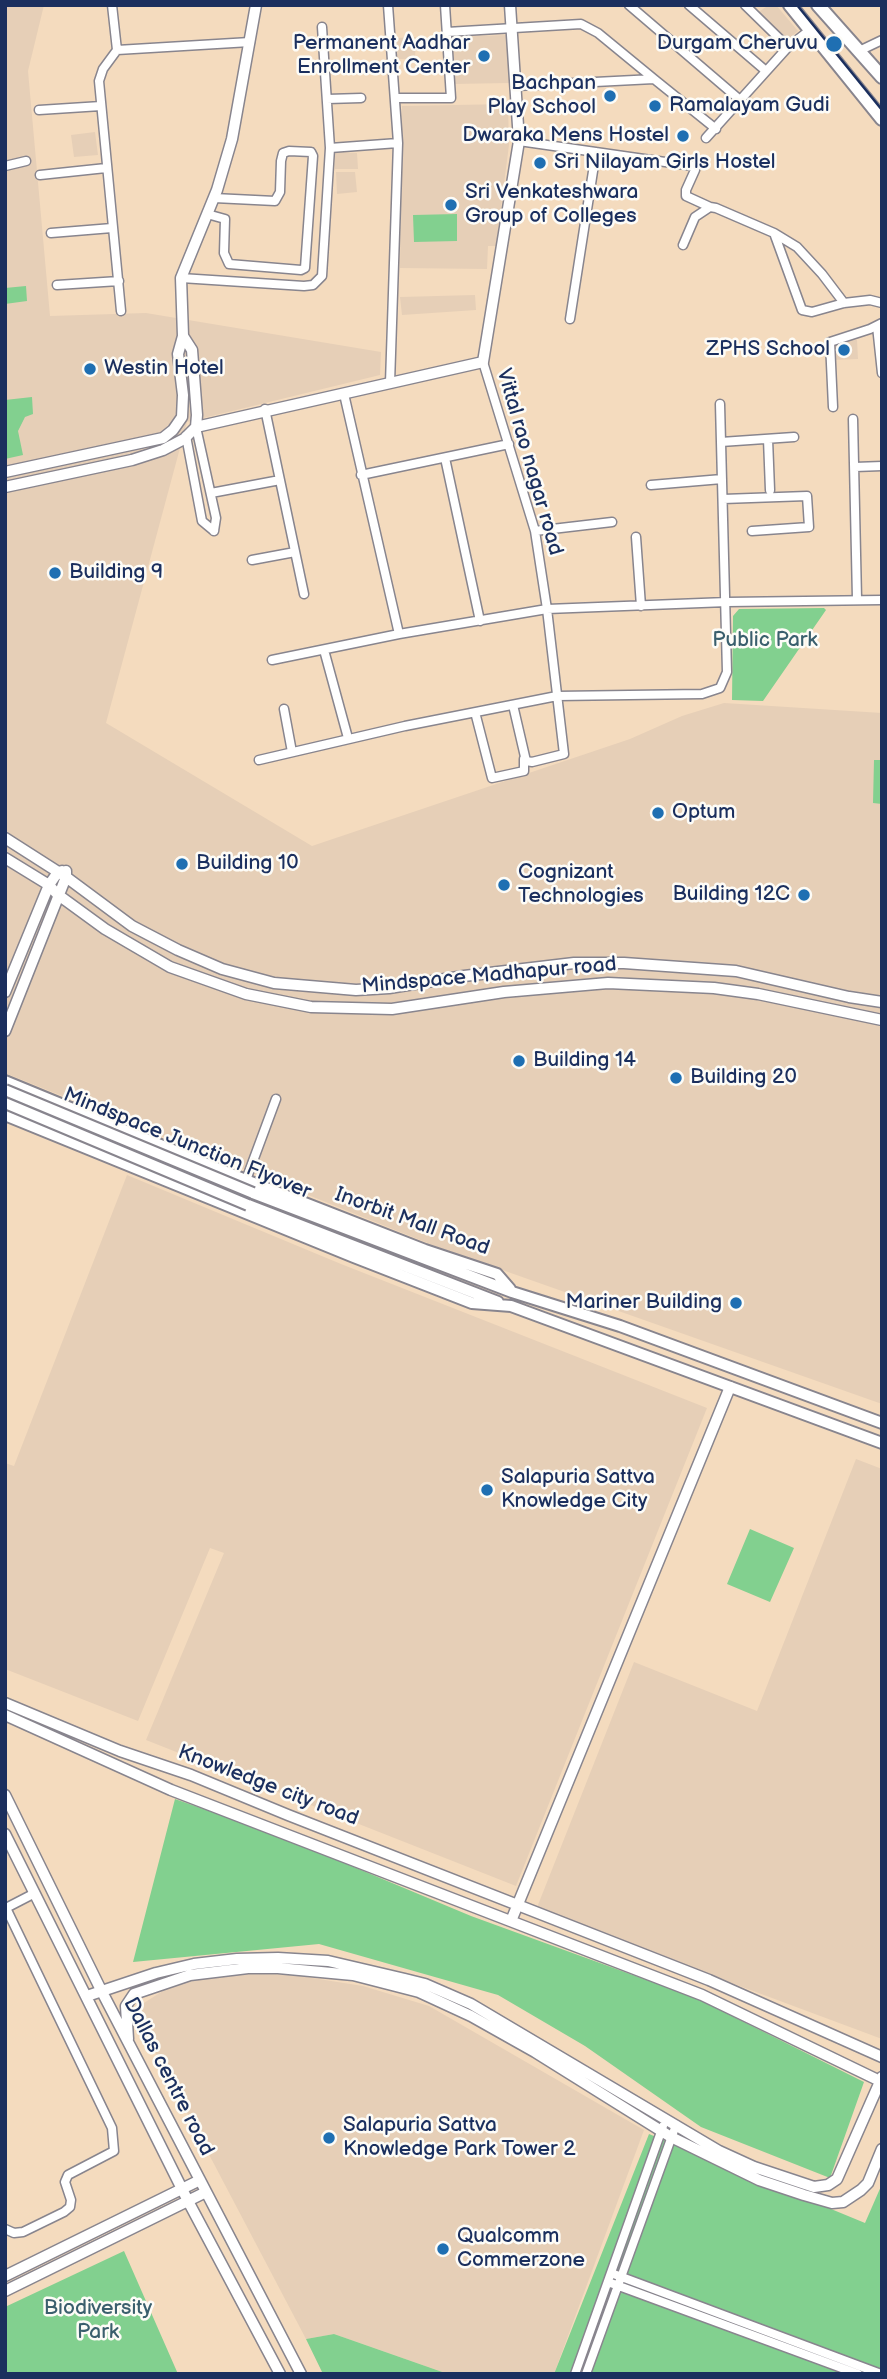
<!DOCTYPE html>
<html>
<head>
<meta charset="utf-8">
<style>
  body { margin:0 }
  #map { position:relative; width:887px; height:2379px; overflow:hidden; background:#f4dbbe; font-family:"Balsamiq Sans",sans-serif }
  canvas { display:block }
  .frame { position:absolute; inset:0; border:7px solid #1b2f5e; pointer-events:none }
</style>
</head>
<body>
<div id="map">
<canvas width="887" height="2379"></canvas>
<div class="frame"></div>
</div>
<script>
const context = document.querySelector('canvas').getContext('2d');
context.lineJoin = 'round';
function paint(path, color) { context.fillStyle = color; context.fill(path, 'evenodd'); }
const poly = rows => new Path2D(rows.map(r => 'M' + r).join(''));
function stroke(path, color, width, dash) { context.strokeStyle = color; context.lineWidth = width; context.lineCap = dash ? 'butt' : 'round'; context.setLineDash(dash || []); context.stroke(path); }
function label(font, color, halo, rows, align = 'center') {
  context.font = font + ' "Balsamiq Sans",sans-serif'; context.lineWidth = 5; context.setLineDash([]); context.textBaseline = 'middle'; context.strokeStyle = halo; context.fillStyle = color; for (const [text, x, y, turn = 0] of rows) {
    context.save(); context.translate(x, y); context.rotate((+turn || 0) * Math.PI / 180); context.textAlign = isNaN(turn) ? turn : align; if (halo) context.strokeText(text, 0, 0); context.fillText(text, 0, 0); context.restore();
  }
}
paint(poly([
  [9,5,44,5,28,71,50,316,146,313,381,352,380,375,187,422,106,723,312,846,630,739,682,716,724,703,882,713,882,1404,440,1248,5,1073,5,6],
  [769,5,776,5,798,31,786,41,757,13],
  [508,35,509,83,453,84,451,37],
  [416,37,415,59,396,59,396,38],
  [508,104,509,145,496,246,488,246,487,269,400,268,402,106],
  [95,132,98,155,74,157,71,135],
  [335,152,357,153,358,169,335,169],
  [336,172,355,172,357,192,337,194],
  [475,295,476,310,402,315,400,297],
  [857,340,858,359,832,360,832,341],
  [127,1175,341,1264,707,1408,516,1886,146,1740,224,1553,210,1548,138,1721,5,1669,5,1463,14,1466],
  [856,1459,882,1469,882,2039,536,1910,634,1662,757,1711],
  [227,1974,293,1975,363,1986,429,2006,644,2130,554,2374,448,2374,334,2334,306,2339,133,2010,180,1980]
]), '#e6cfb7');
paint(poly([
  [457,214,457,241,414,242,413,215],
  [26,286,27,301,5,304,5,288],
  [32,397,33,414,25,417,18,431,23,455,5,459,5,400],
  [739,609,824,608,826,610,763,701,732,700,733,616],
  [874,760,882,760,882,804,873,803],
  [750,1529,794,1548,770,1602,727,1584],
  [175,1799,275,1834,471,1916,696,1998,864,2082,830,2178,701,2127,585,2046,498,1995,319,1944,133,1962],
  [649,2134,865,2223,882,2184,882,2374,554,2374],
  [124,2251,178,2374,5,2374,5,2307],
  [334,2334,448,2374,323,2374,306,2339]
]), '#82d08f');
const minor = poly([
  [112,5,117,50,103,69,99,81,121,311],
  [388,5,398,143,390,383],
  [629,5,740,100],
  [689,5,766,71],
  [745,5,788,47],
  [447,32,581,24,598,33,654,79],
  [117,50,250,42],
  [859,51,882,40],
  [516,86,654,79,716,129],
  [395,98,451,98,445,5],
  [327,99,361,98],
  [39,110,101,106],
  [706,138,788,47,810,30],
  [519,141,693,166,695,170,686,190,686,196,710,207],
  [330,148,398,143],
  [5,166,26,161],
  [40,175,106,168],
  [207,214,225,219,224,253,229,264,301,270,305,268,313,156,311,152,289,151,283,153,281,161,280,192,275,201,214,198],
  [51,233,112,228],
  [774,233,802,310,812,312,844,303,870,300,882,303],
  [683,245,695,217,710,207,716,208,774,233,797,247,822,274,844,303],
  [181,278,304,286,313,285,322,276,330,148,322,27],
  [57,285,119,281],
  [570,319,596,152],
  [877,326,882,373],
  [483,362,535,531,547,609,564,754,532,762,526,761,513,705],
  [344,394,399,634],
  [833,407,830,342,870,329,882,323],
  [265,409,304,594],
  [853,419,857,599],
  [196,427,216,518,214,531],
  [186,436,202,521,214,531],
  [768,439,770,490],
  [721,442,794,437],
  [445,458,480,621],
  [855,467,882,466],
  [361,475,509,444],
  [651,485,722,479],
  [211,493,280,480],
  [723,499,807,496,809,527,752,531],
  [535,531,612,522],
  [636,537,641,606],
  [252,560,295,552],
  [324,650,348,738],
  [272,660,399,634,547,609,727,602,882,600],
  [284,709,292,752],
  [475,712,492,778,524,771,524,759],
  [259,760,405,726,557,696,702,694,720,688,727,672,720,404],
  [246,1180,276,1099],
  [5,2229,14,2233,23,2232,64,2212,70,2207,71,2200,65,2182,68,2175,114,2151,112,2128,6,1908,35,1893],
  [611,2273,881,2374],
  [608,2282,858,2374],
  [575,2374,663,2126],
  [586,2374,676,2125]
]);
const tertiary = poly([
  [196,427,483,362,519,141,510,5],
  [5,472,163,438,173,430,182,417,183,395,178,354,183,336,181,278,217,190,232,139,256,5],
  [5,487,132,460,163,450,184,439,196,427,197,415,192,350,183,336],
  [5,838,66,877,132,926,178,950,222,969,274,983,356,990,389,988,464,976,574,963,624,963,736,971,849,997,882,1002],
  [5,858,49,885,57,894,105,929,170,967,246,994,311,1007,392,1009,504,992,608,983,714,988,758,994,882,1020],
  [5,992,49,885,58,872,62,871],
  [5,1031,66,877,66,871],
  [5,1703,120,1751,191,1775,288,1815,709,1980,882,2057],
  [5,1715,171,1790,702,1995,882,2082],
  [5,1795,101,1990,301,2374],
  [5,1834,188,2201,280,2374],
  [511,1921,730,1387],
  [87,1996,156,1973,194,1964,237,1959,278,1958,328,1961,405,1979,425,1984,471,2004,719,2151,754,2167,814,2187,828,2185,837,2179,882,2077],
  [128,2039,126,2006,134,1994,190,1975,248,1968,278,1968,353,1975,419,1992,471,2016,535,2052,671,2137,759,2180,804,2195,832,2203,843,2202,861,2190,868,2183,882,2149],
  [5,2276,200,2180],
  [5,2291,206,2192]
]);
const secondary = poly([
  [5,1081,246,1180,425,1250,497,1274,510,1289],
  [5,1115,354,1257,472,1303,511,1306,882,1443],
  [253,1193,512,1292,620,1326,882,1423],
  [248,1205,498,1302]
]);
const primary = poly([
  [790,5,882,119],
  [818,5,882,77]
]);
stroke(minor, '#88858e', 11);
stroke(tertiary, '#88858e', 13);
stroke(secondary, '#88858e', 14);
stroke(primary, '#88858e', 16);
stroke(minor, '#fff', 8);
stroke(tertiary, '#fff', 10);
stroke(secondary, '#fff', 10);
stroke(primary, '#fff', 12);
stroke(poly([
  [797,5,882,110]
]), '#1b2f5e', 2.5);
const secondaryBridge = poly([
  [5,1090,253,1193],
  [5,1103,248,1205]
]);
stroke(secondaryBridge, '#88858e', 14, []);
stroke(secondaryBridge, '#fff', 10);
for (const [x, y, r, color] of [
  [834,44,9,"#1f6fb2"],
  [484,56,7,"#1f6fb2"],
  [610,96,7,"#1f6fb2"],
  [655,106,7,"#1f6fb2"],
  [683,136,7,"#1f6fb2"],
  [540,163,7,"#1f6fb2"],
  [451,205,7,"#1f6fb2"],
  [844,350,7,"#1f6fb2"],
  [90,369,7,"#1f6fb2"],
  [55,573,7,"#1f6fb2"],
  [658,813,7,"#1f6fb2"],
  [182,864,7,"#1f6fb2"],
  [504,885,7,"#1f6fb2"],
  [804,895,7,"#1f6fb2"],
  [519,1061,7,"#1f6fb2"],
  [676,1078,7,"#1f6fb2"],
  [736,1303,7,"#1f6fb2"],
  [487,1490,7,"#1f6fb2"],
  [329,2138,7,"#1f6fb2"],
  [443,2249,7,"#1f6fb2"]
]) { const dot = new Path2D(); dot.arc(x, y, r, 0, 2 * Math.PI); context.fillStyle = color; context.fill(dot); stroke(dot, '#fdfcf7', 2.5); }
label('21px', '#1b2f5e', '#fdfcf7', [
  ["Permanent Aadhar",470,44,"right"],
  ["Enrollment Center",470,68,"right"],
  ["Durgam Cheruvu",818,44,"right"],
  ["Bachpan",596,84,"right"],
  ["Play School",596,108,"right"],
  ["Ramalayam Gudi",669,106],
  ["Dwaraka Mens Hostel",669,136,"right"],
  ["Sri Nilayam Girls Hostel",554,163],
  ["Sri Venkateshwara",465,193],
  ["Group of Colleges",465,217],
  ["ZPHS School",830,350,"right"],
  ["Westin Hotel",104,369],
  ["Building 9",69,573],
  ["Optum",672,813],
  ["Building 10",196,864],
  ["Cognizant",518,873],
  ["Technologies",518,897],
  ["Building 12C",790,895,"right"],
  ["Building 14",533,1061],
  ["Building 20",690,1078],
  ["Mariner Building",722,1303,"right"],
  ["Salapuria Sattva",501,1478],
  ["Knowledge City",501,1502],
  ["Salapuria Sattva",343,2126],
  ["Knowledge Park Tower 2",343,2150],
  ["Qualcomm",457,2237],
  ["Commerzone",457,2261]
], 'left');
label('21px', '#1b2f5e', '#fdfcf7', [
  ["Vittal rao nagar road",529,462,74],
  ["Mindspace Madhapur road",489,976,-5],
  ["Mindspace Junction Flyover",187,1144,22],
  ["Inorbit Mall Road",412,1222,20],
  ["Knowledge city road",268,1786,21],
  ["Dallas centre road",168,2077,63]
]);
label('21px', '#3a5f6d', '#fdfcf7', [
  ["Public Park",765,641],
  ["Biodiversity",98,2309],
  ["Park",98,2333]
]);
</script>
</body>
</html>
